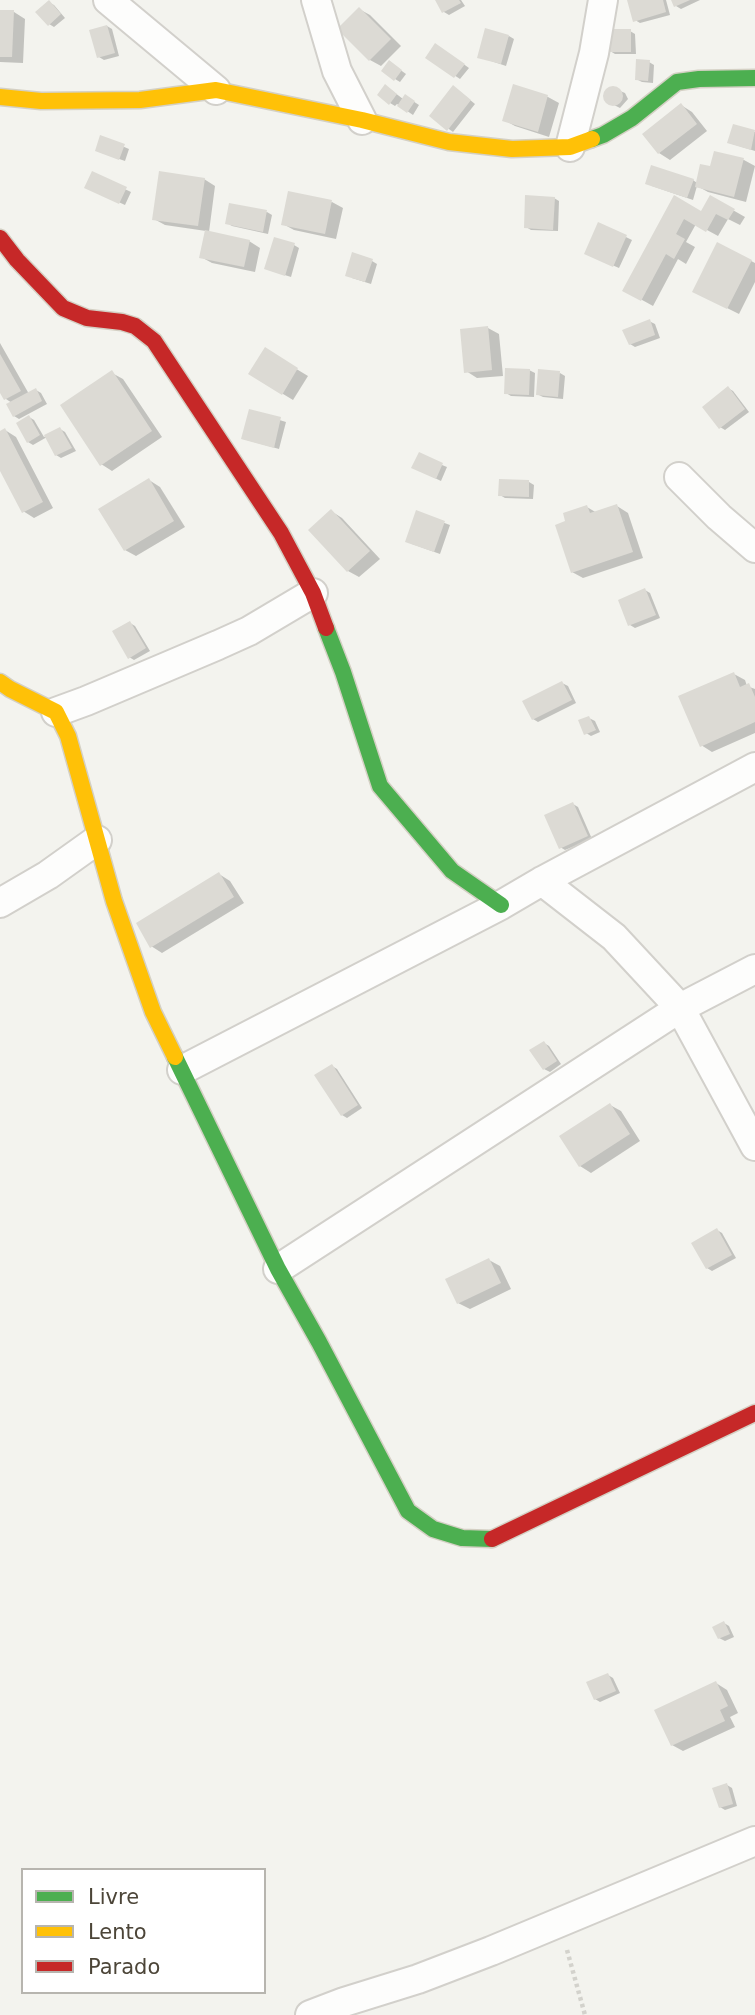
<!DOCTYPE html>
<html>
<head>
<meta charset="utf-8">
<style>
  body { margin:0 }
  #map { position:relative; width:755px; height:2015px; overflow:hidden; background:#f3f3ee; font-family:"DejaVu Sans",sans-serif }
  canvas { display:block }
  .legend { position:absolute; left:21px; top:1868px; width:245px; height:126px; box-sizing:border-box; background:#fff; border:2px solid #b7b5af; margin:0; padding:9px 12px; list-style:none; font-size:21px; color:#4c4538 }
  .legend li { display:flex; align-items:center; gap:14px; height:35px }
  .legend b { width:35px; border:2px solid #b7b5af }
</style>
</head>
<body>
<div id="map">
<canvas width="755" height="2015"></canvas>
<ul class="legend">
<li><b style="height:9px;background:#4caf50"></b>Livre</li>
<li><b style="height:9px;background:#ffc107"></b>Lento</li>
<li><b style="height:9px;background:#c62828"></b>Parado</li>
</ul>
</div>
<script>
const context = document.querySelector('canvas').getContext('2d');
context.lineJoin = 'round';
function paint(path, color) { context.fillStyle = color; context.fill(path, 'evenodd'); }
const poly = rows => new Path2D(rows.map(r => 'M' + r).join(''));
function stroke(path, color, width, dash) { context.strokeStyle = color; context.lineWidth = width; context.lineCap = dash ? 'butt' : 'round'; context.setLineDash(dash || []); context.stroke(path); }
paint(poly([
  [437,0,461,0,465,6,449,15,444,12],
  [629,0,666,0,670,15,640,23,635,20],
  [673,0,700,0,681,9,676,6],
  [48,2,54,5,65,18,54,27,49,24],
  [359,9,370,15,401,46,381,66,370,60,339,29],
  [0,11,14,12,25,19,23,63,0,62],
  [107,26,112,29,119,56,104,60,99,57],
  [630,31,635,34,636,54,615,54,610,51],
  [509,36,514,39,506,66,479,57],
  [441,48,469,68,460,79,427,57],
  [649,62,654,65,653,83,642,82,636,79],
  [395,66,406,74,400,82,395,79],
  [514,86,548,97,559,103,549,137,515,126,504,120],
  [613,88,625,93,628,99,620,108,608,102,605,97,607,91],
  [390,89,403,99,405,96,419,105,413,115,397,104,395,106,390,103],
  [458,90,475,104,453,132,431,116],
  [681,105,692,112,707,131,670,160,659,153],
  [734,126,755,132,755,151,729,143],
  [101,137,129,149,125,161,102,153],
  [716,153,744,160,755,166,746,202,708,192,697,186,693,200,652,186,693,180,697,183,712,168],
  [93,174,131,192,125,205,92,190],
  [204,179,215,186,209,232,249,241,260,248,255,272,212,263,201,257,206,231,165,225,154,219],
  [710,197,745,217,740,225,728,219,718,236,696,224,686,242,695,247,686,264,678,259,653,306,624,290,674,198,702,213],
  [554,198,559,201,558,231,531,230,526,227],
  [332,202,343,208,336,239,294,230,283,224],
  [267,212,272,215,268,234,232,226,227,223],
  [599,224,632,240,619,268,591,256],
  [718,244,755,263,755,282,739,314,705,297],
  [294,245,299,248,291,277,272,271],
  [372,261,377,264,371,284,352,278],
  [649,321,655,324,660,338,635,347,630,344],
  [488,328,499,334,503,376,477,378,466,371],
  [0,343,29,394,36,390,41,393,47,404,19,419,14,416,12,403,6,399,0,389],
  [265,350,308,376,293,400,250,374],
  [529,370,535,373,534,397,511,396,506,393],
  [112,373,123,379,162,437,112,471,101,464],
  [560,373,565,376,563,399,543,397,537,394],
  [728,388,733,391,749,412,725,430,720,427],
  [250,411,286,422,279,449,243,439],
  [29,417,34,420,44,437,60,429,65,432,76,451,61,458,56,455,47,437,33,445,28,442],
  [5,430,16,437,53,508,34,518,23,511,0,467,0,433],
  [442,465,447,467,441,481,418,470],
  [149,480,160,487,185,527,136,556,125,550],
  [529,482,534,485,533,499,505,498,500,495],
  [617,506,628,513,643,558,583,578,572,572,567,522,587,507,597,513],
  [331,511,342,518,380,559,359,577,348,571,311,530],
  [417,513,450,525,440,554,412,544],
  [645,590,650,593,660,618,635,628,630,625],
  [130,623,135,626,150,651,134,660,129,657],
  [734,674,745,680,747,686,755,689,755,733,712,752,701,745],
  [562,683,568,686,576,703,538,722,533,719],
  [589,718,595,721,600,732,591,736,586,733],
  [573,804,578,807,592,839,565,850,560,847],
  [219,874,230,881,244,903,162,953,151,946],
  [544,1043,549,1046,561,1064,550,1072,544,1069],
  [332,1066,337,1069,362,1108,347,1118,342,1115],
  [610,1105,621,1111,640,1141,591,1173,580,1166],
  [717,1230,722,1233,736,1258,712,1271,707,1268],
  [489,1260,500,1266,511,1289,470,1309,458,1303],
  [724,1623,729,1626,734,1637,725,1641,719,1638],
  [608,1675,613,1678,620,1693,600,1702,595,1699],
  [716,1683,727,1690,738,1713,730,1717,735,1727,683,1751,672,1745],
  [727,1785,732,1788,737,1806,725,1810,720,1807]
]), '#0003');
paint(poly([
  [49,0,61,14,48,26,35,12],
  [435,0,459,0,461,3,442,13],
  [627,0,663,0,666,12,633,22],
  [671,0,690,0,674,7],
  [359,7,391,39,369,61,337,29],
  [0,10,14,10,12,57,0,57],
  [107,25,115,53,97,58,89,30],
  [485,28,509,35,501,64,477,58],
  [609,29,631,29,631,52,609,52],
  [435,43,465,64,454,78,425,58],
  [636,59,650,60,648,81,635,80],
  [389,60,402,70,394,81,381,71],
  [385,84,397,94,389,105,377,95],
  [513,84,548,95,538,132,502,121],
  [453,85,471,100,447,131,429,116],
  '603 96a10 10 0 1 1 20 0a10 10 0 1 1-20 0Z',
  [405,94,415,101,407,113,397,106],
  [681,103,697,124,658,154,642,134],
  [733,124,755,130,751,150,727,143],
  [100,135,125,144,119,160,95,151],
  [714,151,744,158,734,197,695,187,700,164,710,166],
  [651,165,694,179,687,198,645,184],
  [92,171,127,187,119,204,84,188],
  [159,171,205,178,198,226,152,220],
  [288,191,332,200,325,234,281,225],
  [525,195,555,197,553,230,524,228],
  [674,195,701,211,710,195,735,209,728,220,716,214,706,232,684,219,676,234,685,239,674,259,666,254,641,301,622,291],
  [229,203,267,210,263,232,225,224],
  [598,222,627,235,613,267,584,254],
  [205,230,250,240,244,267,199,258],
  [274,237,295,243,285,276,264,269],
  [717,242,752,260,727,309,692,292],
  [352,252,373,259,365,282,345,276],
  [650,319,655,335,629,345,622,330],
  [488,326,492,370,464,373,460,329],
  [265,347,298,368,282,395,248,374],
  [0,354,21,391,4,400,0,393],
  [505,368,530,369,529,395,504,394],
  [538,369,560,371,558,397,536,395],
  [112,370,152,431,100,466,60,405],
  [728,386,745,409,719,429,702,407],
  [36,388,42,401,13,417,6,404],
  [249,409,281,417,274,448,241,439],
  [29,415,40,435,27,443,16,423],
  [60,427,72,448,55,456,44,435],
  [5,428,43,502,22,513,0,471,0,431],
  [419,452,443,463,436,479,411,468],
  [149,478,174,521,124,551,98,509],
  [499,479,529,480,529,497,498,496],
  [617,504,633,552,571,573,555,525,565,521,563,513,587,505,590,513],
  [331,509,370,551,347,572,308,530],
  [416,510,445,521,434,552,405,542],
  [645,588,656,615,628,626,618,600],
  [130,621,146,648,128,659,112,631],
  [734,672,740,687,749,683,755,697,755,722,700,747,678,696],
  [562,681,572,700,532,720,522,701],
  [589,716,596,730,584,735,578,720],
  [573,802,588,836,559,849,544,815],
  [219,872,234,897,150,948,136,923],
  [544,1041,557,1061,543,1070,529,1050],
  [332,1064,358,1105,341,1116,314,1075],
  [610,1103,630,1134,579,1167,559,1136],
  [717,1228,732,1255,706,1269,691,1243],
  [489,1258,501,1283,457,1304,445,1279],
  [724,1621,730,1634,718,1639,712,1627],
  [608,1673,616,1691,594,1700,586,1682],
  [716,1681,728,1706,720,1710,725,1721,671,1746,654,1710],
  [727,1783,733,1804,719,1808,712,1788]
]), '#dcdad4');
const street = poly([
  [108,0,216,90],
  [316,0,337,71,362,120],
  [570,147,594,53,603,0],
  [679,477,719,517,755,548],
  [56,712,86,701,218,645,249,631,313,593],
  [542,881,614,937,680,1008,755,1146],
  [0,903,48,875,97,840],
  [182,1070,501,905,542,881,755,767],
  [278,1269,680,1008,755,969],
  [310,2015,344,2002,418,1979,491,1951,755,1841]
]);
const fast = poly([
  [592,139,603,135,632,118,677,82,699,79,755,78],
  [326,628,343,672,380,786,452,871,501,905],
  [175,1057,278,1269,319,1342,408,1511,433,1529,462,1538,492,1539]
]);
const slow = poly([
  [0,97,41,101,140,100,216,90,362,120,449,142,512,149,570,147,592,139],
  [0,682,10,689,56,712,68,736,114,901,153,1012,175,1057]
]);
const jam = poly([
  [0,238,17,260,63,308,87,318,122,322,135,326,154,341,281,533,313,593,326,628],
  [492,1539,755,1413]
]);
stroke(street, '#d2d0cb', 32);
stroke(fast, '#d4d0c4', 19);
stroke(slow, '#d4d0c4', 19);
stroke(jam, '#d4d0c4', 19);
stroke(poly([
  [567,1950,585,2015]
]), '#d3d2cc', 4.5, [3.5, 3.5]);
stroke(street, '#fdfdfc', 28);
stroke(fast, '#4caf50', 16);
stroke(slow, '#ffc107', 16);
stroke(jam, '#c62828', 16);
</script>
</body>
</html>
